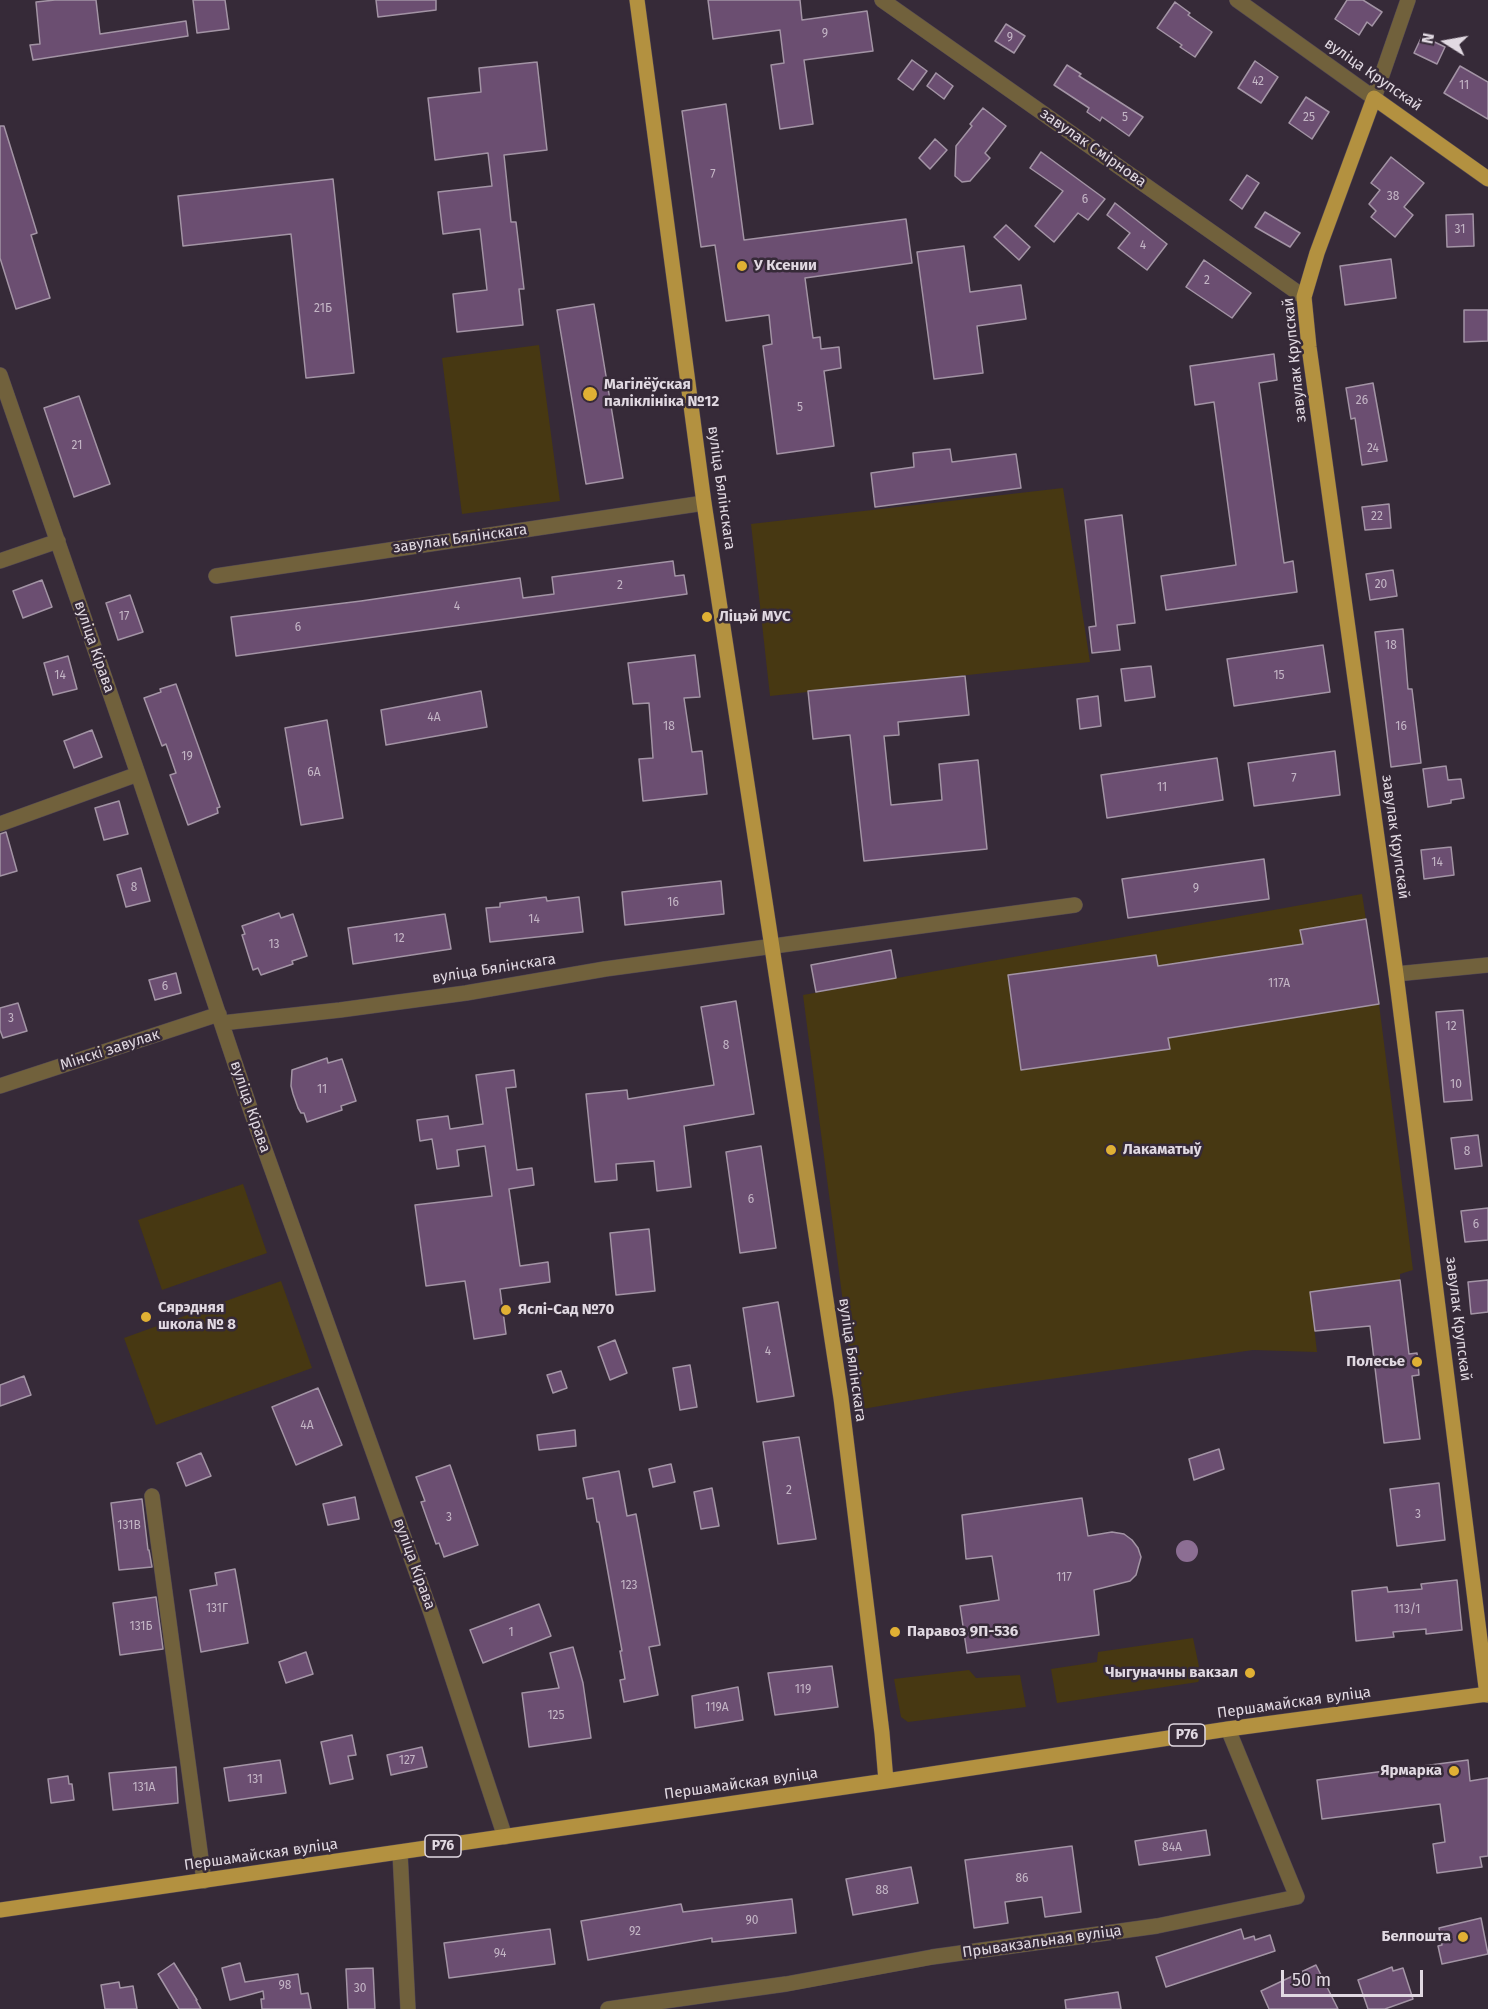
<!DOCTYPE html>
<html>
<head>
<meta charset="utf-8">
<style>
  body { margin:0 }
  #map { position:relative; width:1488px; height:2009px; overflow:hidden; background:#362a38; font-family:"Fira Sans",sans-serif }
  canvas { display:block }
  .north { position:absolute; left:1416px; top:12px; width:60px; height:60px; -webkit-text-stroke:4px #362a38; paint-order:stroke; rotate:281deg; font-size:16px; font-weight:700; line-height:24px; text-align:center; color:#e1d9e2 }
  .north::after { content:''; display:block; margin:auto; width:21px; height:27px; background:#e1d9e2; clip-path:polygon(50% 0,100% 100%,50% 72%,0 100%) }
  .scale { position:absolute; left:1281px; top:1970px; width:142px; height:27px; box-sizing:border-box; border:3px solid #e1d9e2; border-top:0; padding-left:8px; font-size:18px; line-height:21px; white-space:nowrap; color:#e1d9e2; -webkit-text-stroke:4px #362a38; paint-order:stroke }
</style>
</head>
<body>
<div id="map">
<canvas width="1488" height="2009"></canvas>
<div class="north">N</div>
<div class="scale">50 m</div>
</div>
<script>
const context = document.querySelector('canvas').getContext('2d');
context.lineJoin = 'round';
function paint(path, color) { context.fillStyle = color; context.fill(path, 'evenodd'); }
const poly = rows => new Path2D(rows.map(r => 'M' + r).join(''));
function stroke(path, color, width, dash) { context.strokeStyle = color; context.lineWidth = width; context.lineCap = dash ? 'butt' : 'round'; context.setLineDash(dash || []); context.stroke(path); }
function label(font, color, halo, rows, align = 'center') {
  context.font = font + ' "Fira Sans",sans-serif'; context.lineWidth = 5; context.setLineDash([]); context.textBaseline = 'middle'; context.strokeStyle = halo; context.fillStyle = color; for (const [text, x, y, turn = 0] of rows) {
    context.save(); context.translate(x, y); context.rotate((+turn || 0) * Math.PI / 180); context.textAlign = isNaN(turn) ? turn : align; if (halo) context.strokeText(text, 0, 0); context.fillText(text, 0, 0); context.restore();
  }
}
paint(poly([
  [539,345,560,501,462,514,442,358],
  [1063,488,1090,662,770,696,751,524],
  [1362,894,1379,1004,1413,1270,1400,1274,1400,1280,1310,1292,1317,1352,1253,1350,966,1391,857,1410,803,995],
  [243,1184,267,1253,162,1290,138,1220],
  [281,1281,312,1368,156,1425,124,1338],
  [1193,1638,1201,1676,1198,1682,1057,1703,1051,1669,1097,1662,1098,1652],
  [969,1670,976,1678,1020,1675,1026,1707,908,1722,901,1717,894,1679]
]), '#473812');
paint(poly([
  '1176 1551a11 11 0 1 1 22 0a11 11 0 1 1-22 0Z'
]), '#8c6e93');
const building = poly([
  [55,0,96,0,100,34,186,21,188,36,33,60,30,45,40,44,36,2,55,0],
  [193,0,225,0,229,29,197,33,193,0],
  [376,0,436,0,436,10,378,17,376,0],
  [708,0,800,0,802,20,867,11,873,51,804,60,813,124,780,129,771,65,784,63,780,30,713,39,708,0],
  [1347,0,1363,0,1382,12,1372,26,1367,22,1359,35,1335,19,1347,0],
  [1175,2,1190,13,1188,15,1212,32,1195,57,1180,47,1182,45,1157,28,1175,2],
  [1006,24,1025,36,1014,53,995,41,1006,24],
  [1422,36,1445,47,1437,64,1414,53,1422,36],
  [912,60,927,71,913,90,898,79,912,60],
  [1255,61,1278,77,1261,103,1238,88,1255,61],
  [537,62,547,150,504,155,511,222,516,222,524,289,519,289,523,325,457,332,453,294,487,290,480,229,443,234,438,192,492,186,488,153,435,160,428,98,481,92,479,68,537,62],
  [1067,65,1081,74,1079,76,1143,117,1129,136,1102,117,1100,121,1087,112,1089,108,1054,85,1067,65],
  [1460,66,1488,82,1488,119,1444,93,1460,66],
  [936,73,953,86,944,99,927,86,936,73],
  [1306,97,1329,112,1312,139,1289,123,1306,97],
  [726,104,744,240,906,219,912,263,805,278,813,338,820,337,821,349,839,347,841,368,824,371,834,446,777,454,763,346,772,344,769,315,726,321,715,245,701,247,682,111,726,104],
  [983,108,1006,126,985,153,990,158,970,181,962,182,955,176,956,146,972,126,970,124,983,108],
  [0,126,4,126,37,233,31,235,50,298,16,309,0,258,0,126],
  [935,139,947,150,930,169,919,158,935,139],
  [1041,152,1105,199,1088,220,1078,213,1054,242,1035,226,1063,191,1030,168,1041,152],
  [1391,157,1424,183,1404,207,1413,215,1395,237,1371,217,1376,211,1369,204,1380,190,1371,183,1391,157],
  [1247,175,1259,183,1242,209,1230,200,1247,175],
  [333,179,354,373,306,378,291,234,183,246,178,196,333,179],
  [1115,203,1167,244,1147,270,1118,248,1130,233,1107,215,1115,203],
  [1265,212,1300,233,1290,247,1255,227,1265,212],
  [1473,214,1474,246,1447,247,1446,215,1473,214],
  [1006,225,1030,247,1019,260,994,237,1006,225],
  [964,246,970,292,1021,285,1026,319,977,326,983,373,934,379,917,252,964,246],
  [1391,259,1396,298,1345,305,1340,266,1391,259],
  [1204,260,1251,293,1232,318,1186,287,1204,260],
  [594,304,623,478,586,484,557,310,594,304],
  [1464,310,1488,310,1488,341,1464,342,1464,310],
  [1274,354,1277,380,1259,383,1284,563,1293,561,1297,592,1166,610,1161,576,1236,565,1214,402,1195,405,1190,366,1274,354],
  [1373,383,1387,461,1362,465,1355,418,1351,419,1346,388,1373,383],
  [79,396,110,484,74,497,44,408,79,396],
  [950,449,952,462,1016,454,1021,488,875,507,871,473,914,467,913,453,950,449],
  [1389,504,1391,528,1365,530,1362,507,1389,504],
  [1122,515,1135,623,1117,625,1120,650,1092,653,1089,627,1096,626,1085,520,1122,515],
  [673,561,675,576,684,575,687,594,236,656,231,617,361,601,520,578,523,598,554,594,552,577,673,561],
  [1393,570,1397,596,1370,600,1366,574,1393,570],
  [42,580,52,607,23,618,13,591,42,580],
  [130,595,143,632,118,640,106,603,130,595],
  [1403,629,1408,689,1412,689,1421,763,1391,767,1375,632,1403,629],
  [1323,645,1330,692,1234,706,1227,659,1323,645],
  [695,655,700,697,684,698,692,752,702,751,707,794,643,801,639,759,653,758,649,703,633,704,628,663,695,655],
  [68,656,77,689,53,695,44,663,68,656],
  [1151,666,1155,697,1125,701,1121,669,1151,666],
  [965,676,969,715,898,722,899,735,884,736,891,805,942,800,939,764,978,760,987,849,864,861,850,735,813,739,808,691,965,676],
  [176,684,220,807,217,808,218,813,188,825,170,775,176,773,166,744,162,746,144,698,161,692,160,689,176,684],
  [481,691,487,727,386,745,381,710,481,691],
  [1098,696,1101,726,1080,729,1077,699,1098,696],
  [327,720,343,818,301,825,285,728,327,720],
  [92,730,102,757,74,768,64,741,92,730],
  [1335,751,1340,795,1254,806,1248,763,1335,751],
  [1217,758,1223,800,1107,818,1101,775,1217,758],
  [1446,766,1448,780,1461,779,1464,798,1451,800,1451,803,1428,807,1423,769,1446,766],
  [119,801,128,834,104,840,95,808,119,801],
  [6,832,17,871,0,876,0,834,6,832],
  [1451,847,1454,875,1424,879,1421,850,1451,847],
  [1264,859,1269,899,1128,918,1122,879,1264,859],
  [141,868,150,901,126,907,117,875,141,868],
  [721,881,724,914,625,925,622,892,721,881],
  [546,897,547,901,579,897,583,932,490,942,486,908,500,907,500,903,546,897],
  [279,913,281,918,293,914,307,956,292,961,293,964,261,975,258,968,253,970,242,935,245,934,242,926,279,913],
  [445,914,451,949,353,964,348,928,445,914],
  [1366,919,1379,1004,1168,1038,1170,1049,1021,1070,1008,975,1156,955,1158,966,1303,944,1300,930,1366,919],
  [891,950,896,978,816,992,811,965,891,950],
  [176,973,181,993,155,1000,149,980,176,973],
  [736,1001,754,1114,684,1126,691,1187,657,1191,654,1161,616,1164,617,1180,595,1182,586,1094,627,1090,628,1099,714,1085,701,1007,736,1001],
  [18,1003,27,1031,3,1038,0,1030,0,1008,18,1003],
  [1463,1010,1472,1100,1444,1102,1436,1012,1463,1010],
  [327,1058,328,1063,342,1059,356,1101,341,1106,342,1110,307,1122,304,1113,301,1113,298,1108,293,1094,291,1086,292,1070,327,1058],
  [514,1070,516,1087,506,1088,517,1170,532,1168,534,1185,509,1189,520,1266,548,1262,550,1282,500,1289,506,1334,474,1339,465,1281,426,1286,415,1205,492,1196,485,1146,457,1150,459,1166,437,1169,432,1139,420,1141,417,1120,448,1116,450,1129,483,1124,476,1075,514,1070],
  [1478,1135,1482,1166,1455,1169,1451,1138,1478,1135],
  [761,1146,776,1248,740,1253,726,1152,761,1146],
  [1488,1208,1488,1240,1465,1242,1461,1211,1488,1208],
  [649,1229,655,1291,616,1295,610,1233,649,1229],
  [1400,1280,1409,1354,1417,1353,1419,1375,1412,1376,1420,1439,1384,1443,1370,1326,1315,1331,1310,1292,1400,1280],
  [1488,1280,1488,1312,1471,1314,1468,1282,1488,1280],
  [778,1302,794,1396,757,1402,743,1308,778,1302],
  [615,1340,627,1373,610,1380,598,1347,615,1340],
  [690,1365,697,1407,680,1410,673,1368,690,1365],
  [561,1371,567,1388,553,1393,547,1375,561,1371],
  [24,1376,31,1395,0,1406,0,1385,24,1376],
  [318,1388,342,1445,296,1465,272,1407,318,1388],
  [575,1430,576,1446,539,1450,537,1435,575,1430],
  [799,1437,816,1539,778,1544,763,1442,799,1437],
  [1219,1449,1224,1469,1194,1480,1189,1459,1219,1449],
  [201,1453,211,1476,186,1486,177,1463,201,1453],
  [671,1464,675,1482,653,1487,649,1469,671,1464],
  [450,1465,478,1545,444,1557,439,1543,436,1544,421,1502,425,1501,416,1477,450,1465],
  [619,1471,627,1516,636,1514,660,1645,649,1647,658,1695,624,1702,620,1680,625,1679,620,1651,622,1651,599,1522,597,1522,593,1498,587,1499,583,1478,619,1471],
  [1439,1483,1445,1540,1397,1546,1390,1489,1439,1483],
  [712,1488,719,1526,701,1529,694,1492,712,1488],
  [355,1497,359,1519,328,1525,323,1504,355,1497],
  [1082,1498,1088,1536,1112,1532,1124,1534,1132,1540,1138,1548,1141,1557,1136,1575,1130,1581,1094,1590,1099,1635,967,1653,960,1606,999,1600,992,1556,966,1559,962,1515,1082,1498],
  [142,1499,148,1550,149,1550,152,1567,119,1570,111,1503,142,1499],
  [235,1569,248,1643,201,1652,190,1590,217,1585,215,1573,235,1569],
  [1457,1580,1462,1630,1426,1634,1426,1629,1393,1632,1394,1637,1356,1641,1352,1591,1387,1587,1388,1592,1422,1589,1421,1584,1457,1580],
  [156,1597,163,1649,120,1655,113,1603,156,1597],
  [539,1604,551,1636,483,1663,470,1630,539,1604],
  [573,1647,583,1683,591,1738,529,1747,522,1693,559,1688,550,1653,573,1647],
  [306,1652,313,1674,286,1683,279,1662,306,1652],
  [832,1666,838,1707,775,1715,768,1673,832,1666],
  [738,1687,743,1720,695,1728,692,1696,738,1687],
  [352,1735,356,1755,348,1756,353,1779,330,1784,321,1742,352,1735],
  [422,1747,427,1767,391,1775,387,1755,422,1747],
  [280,1760,286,1793,229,1801,224,1768,280,1760],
  [1468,1760,1470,1781,1488,1778,1488,1856,1480,1857,1482,1867,1437,1873,1433,1844,1445,1842,1440,1804,1322,1819,1317,1780,1468,1760],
  [176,1767,178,1803,113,1810,109,1773,176,1767],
  [68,1776,69,1784,72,1784,74,1800,51,1803,48,1779,68,1776],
  [1206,1830,1210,1855,1139,1865,1135,1841,1206,1830],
  [1072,1846,1081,1912,1045,1917,1042,1897,1005,1902,1008,1923,974,1928,965,1860,1072,1846],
  [911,1867,918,1903,853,1915,846,1879,911,1867],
  [792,1899,796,1933,712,1942,712,1938,588,1960,581,1921,681,1904,683,1912,792,1899],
  [1481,1918,1488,1954,1442,1964,1438,1946,1442,1945,1439,1928,1481,1918],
  [550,1929,555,1964,449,1978,444,1943,550,1929],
  [1241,1929,1244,1939,1254,1936,1255,1940,1270,1935,1275,1951,1166,1987,1156,1957,1241,1929],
  [174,1963,197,2000,196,2000,201,2009,179,2009,158,1974,174,1963],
  [240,1963,245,1982,298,1974,301,1994,308,1993,311,2009,262,2009,261,1999,264,1999,263,1991,230,2000,222,1968,240,1963],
  [1316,1965,1338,2009,1269,2009,1261,1991,1316,1965],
  [1392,1967,1393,1971,1403,1968,1413,1999,1385,2009,1368,2009,1358,1980,1392,1967],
  [373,1968,375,2009,348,2009,346,1969,373,1968],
  [119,1982,120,1988,133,1986,137,2009,105,2009,101,1985,119,1982],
  [1118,1992,1121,2009,1066,2009,1065,2000,1118,1992]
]);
paint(building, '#6b4e71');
stroke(building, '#a394a5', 1.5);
const minor = poly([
  [882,0,1304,297],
  [1237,0,1374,98,1408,0],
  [0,375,138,774,252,1114,431,1613,505,1837],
  [0,561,58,541],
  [216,576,704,503],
  [0,824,138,774],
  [1396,974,1488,965],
  [222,1023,340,1010,466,993,605,969,1075,905],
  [0,1086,219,1014],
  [152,1496,204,1881],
  [400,1853,408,2009],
  [608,2009,786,1984,932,1957,1157,1926,1297,1897,1228,1729]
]);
const major = poly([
  [637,0,704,503,841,1398,882,1733,886,1781],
  [1487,1695,1396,974,1309,347,1304,297,1317,253,1374,98,1488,179],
  [0,1910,886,1781,1228,1729,1488,1694]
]);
stroke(minor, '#514653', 16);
stroke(major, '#514653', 16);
stroke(minor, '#71613c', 15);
stroke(major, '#b39140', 15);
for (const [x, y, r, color] of [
  [742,266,6,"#e0b034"],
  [590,394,8,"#e0b034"],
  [707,617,6,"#e0b034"],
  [1111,1150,6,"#e0b034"],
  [506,1310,6,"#e0b034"],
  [146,1317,6,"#e0b034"],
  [1417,1362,6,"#e0b034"],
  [895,1632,6,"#e0b034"],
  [1250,1673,6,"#e0b034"],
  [1454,1771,6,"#e0b034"],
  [1463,1937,6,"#e0b034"]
]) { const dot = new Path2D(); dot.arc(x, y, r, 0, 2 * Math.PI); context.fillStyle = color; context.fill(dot); stroke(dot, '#362a38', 2); }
label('12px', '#c4b6c6', null, [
  ["9",825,34],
  ["9",1010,38],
  ["42",1258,82],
  ["11",1464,86],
  ["5",1125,118],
  ["25",1309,118],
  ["7",713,175],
  ["38",1393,197],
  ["6",1085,200],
  ["31",1460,230],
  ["4",1143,246],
  ["2",1207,281],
  ["21Б",323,309],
  ["26",1362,401],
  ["5",800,408],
  ["21",77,446],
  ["24",1373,449],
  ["22",1377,517],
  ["20",1381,585],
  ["2",620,586],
  ["4",457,607],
  ["17",124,617],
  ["6",298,628],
  ["18",1391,646],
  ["14",60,676],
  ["15",1279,676],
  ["4А",434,718],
  ["18",669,727],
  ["16",1401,727],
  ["19",187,757],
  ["6А",314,773],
  ["7",1294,779],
  ["11",1162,788],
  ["14",1437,863],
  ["8",134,888],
  ["9",1196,889],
  ["16",673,903],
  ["14",534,920],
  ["12",399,939],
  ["13",274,945],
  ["117А",1279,984],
  ["6",165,987],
  ["3",11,1019],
  ["12",1451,1027],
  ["8",726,1046],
  ["10",1456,1085],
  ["11",322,1090],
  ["8",1467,1152],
  ["6",751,1200],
  ["6",1476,1225],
  ["4",768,1352],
  ["4А",307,1426],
  ["2",789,1491],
  ["3",1418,1515],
  ["3",449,1518],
  ["131В",129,1526],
  ["117",1064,1578],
  ["123",629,1586],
  ["131Г",217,1609],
  ["113/1",1407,1610],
  ["131Б",141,1627],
  ["1",511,1633],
  ["119",803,1690],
  ["119А",717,1708],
  ["125",556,1716],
  ["127",407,1761],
  ["131",255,1780],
  ["131А",144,1788],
  ["84А",1172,1848],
  ["86",1022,1879],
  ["88",882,1891],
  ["90",752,1921],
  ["92",635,1932],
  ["94",500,1954],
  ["98",285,1986],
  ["30",360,1989]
]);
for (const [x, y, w] of [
  [1187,1735,36],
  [443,1846,36]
]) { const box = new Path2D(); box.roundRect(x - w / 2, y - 11, w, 22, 4.5); context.fillStyle = '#362a38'; context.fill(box); stroke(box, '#e1d9e2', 1.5); }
label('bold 14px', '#e1d9e2', null, [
  ["Р76",1187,1735],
  ["Р76",443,1846]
]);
label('15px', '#e1d9e2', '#362a38', [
  ["вуліца Крупскай",1373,75,35],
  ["завулак Смірнова",1093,148,35],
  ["завулак Крупскай",1295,360,-96],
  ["вуліца Бялінскага",721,488,82],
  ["завулак Бялінскага",460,539,-8],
  ["вуліца Кірава",94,647,71],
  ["завулак Крупскай",1395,837,82],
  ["вуліца Бялінскага",494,969,-9],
  ["Мінскі завулак",110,1050,-18],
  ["вуліца Кірава",250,1107,71],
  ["завулак Крупскай",1458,1319,83],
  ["вуліца Бялінскага",852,1360,82],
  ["вуліца Кірава",414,1564,70],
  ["Першамайская вуліца",1294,1703,-8],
  ["Першамайская вуліца",741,1784,-8],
  ["Першамайская вуліца",261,1855,-8],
  ["Прывакзальная вуліца",1042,1942,-8]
]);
label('bold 15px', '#e1d9e2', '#362a38', [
  ["У Ксении",754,266],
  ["Магілёўская",604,385],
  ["паліклініка №12",604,402],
  ["Ліцэй МУС",719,617],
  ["Лакаматыў",1123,1150],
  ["Сярэдняя",158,1308],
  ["школа № 8",158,1325],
  ["Яслі-Сад №70",518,1310],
  ["Полесье",1405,1362,"right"],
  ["Паравоз 9П-536",907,1632],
  ["Чыгуначны вакзал",1238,1673,"right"],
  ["Ярмарка",1442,1771,"right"],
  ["Белпошта",1451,1937,"right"]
], 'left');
</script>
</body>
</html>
